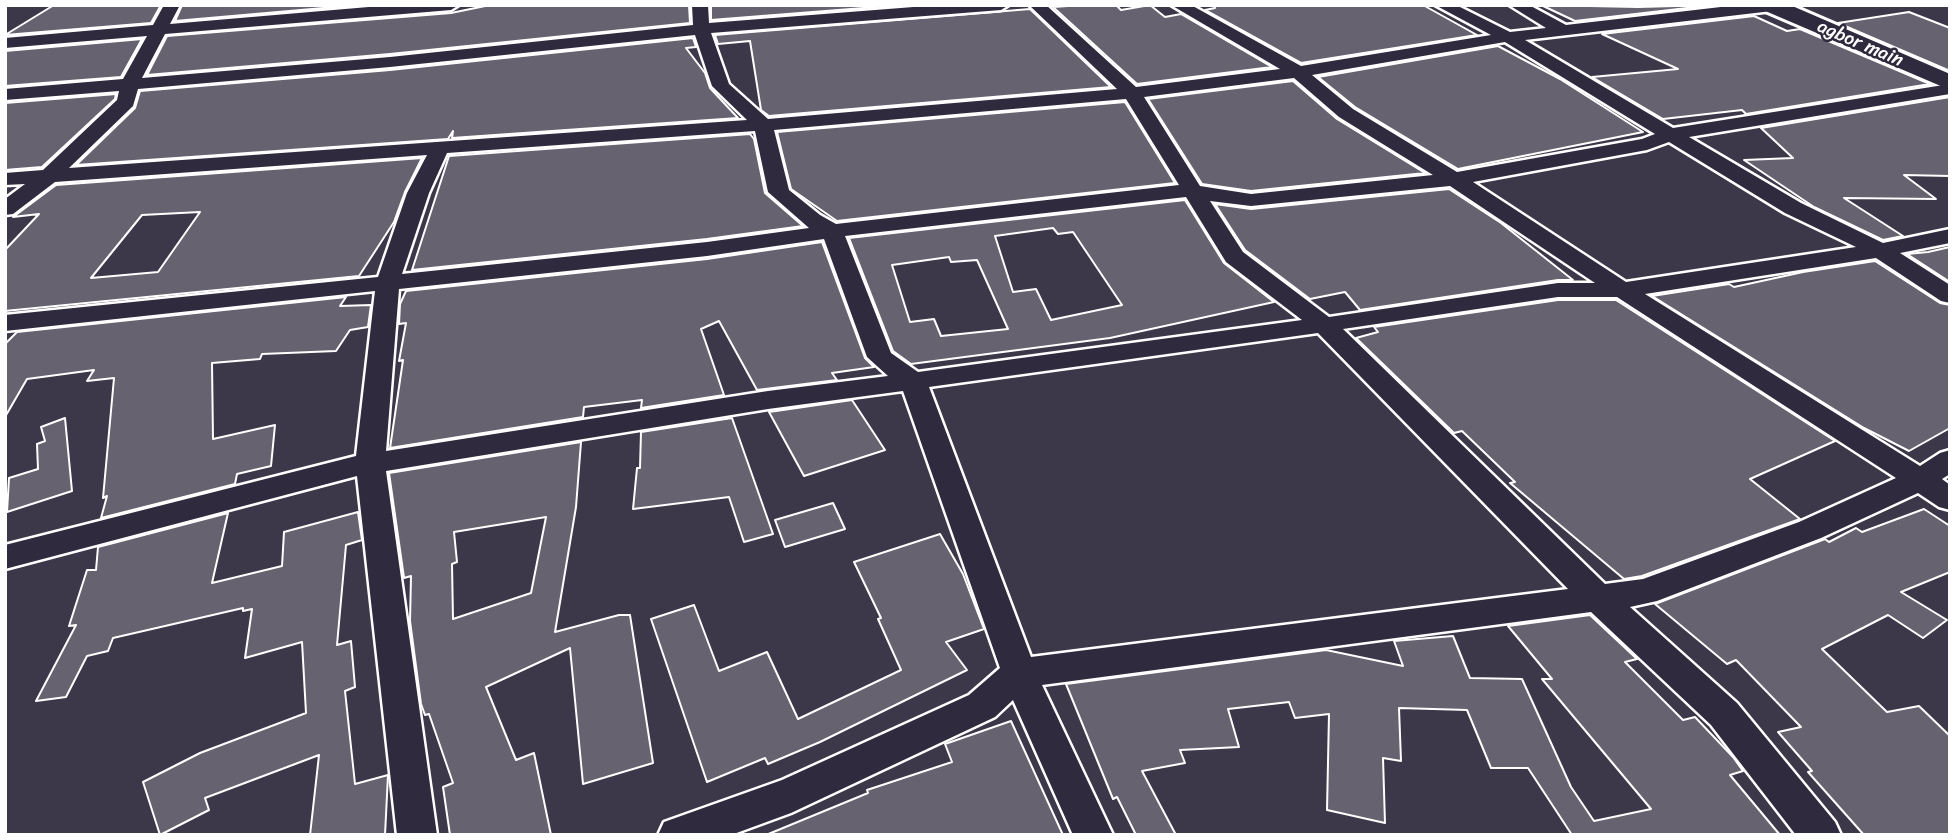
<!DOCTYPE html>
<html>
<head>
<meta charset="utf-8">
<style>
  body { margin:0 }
  #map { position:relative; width:1955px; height:840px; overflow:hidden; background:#3c3749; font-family:Sriracha,sans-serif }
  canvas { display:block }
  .frame { position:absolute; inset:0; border:7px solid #fff; pointer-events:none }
</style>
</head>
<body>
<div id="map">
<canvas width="1955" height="840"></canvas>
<div class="frame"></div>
</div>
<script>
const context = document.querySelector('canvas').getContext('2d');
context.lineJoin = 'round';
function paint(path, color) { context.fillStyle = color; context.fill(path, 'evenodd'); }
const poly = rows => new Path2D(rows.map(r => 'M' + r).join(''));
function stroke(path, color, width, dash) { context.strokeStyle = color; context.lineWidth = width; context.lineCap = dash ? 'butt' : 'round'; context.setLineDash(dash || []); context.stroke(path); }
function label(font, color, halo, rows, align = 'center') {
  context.font = font + ' Sriracha,sans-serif'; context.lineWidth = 5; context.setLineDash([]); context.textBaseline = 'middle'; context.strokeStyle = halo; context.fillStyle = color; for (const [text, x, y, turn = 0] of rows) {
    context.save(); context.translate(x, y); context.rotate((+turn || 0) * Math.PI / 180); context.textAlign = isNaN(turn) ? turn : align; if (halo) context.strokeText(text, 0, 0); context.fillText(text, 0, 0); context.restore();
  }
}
const building = poly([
  [54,5,161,5,151,23,5,35,54,5],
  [182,5,358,5,175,21,182,5],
  [490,5,689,5,690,23,390,54,147,75,167,36,451,13,490,5],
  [711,5,902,5,711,20,711,5],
  [1082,5,1116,5,1121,10,1150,5,1165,17,1181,14,1272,67,1137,84,1053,7,1082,5],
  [1214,5,1423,5,1477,35,1301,63,1205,10,1215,8,1214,5],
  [1541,5,1638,7,1713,5,1575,21,1541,5],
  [1030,9,1111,87,769,116,761,110,750,41,718,44,715,35,1030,9],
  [1909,12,1950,28,1950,71,1838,23,1909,12],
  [1754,16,1787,31,1800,29,1930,84,1746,114,1742,110,1663,119,1592,77,1678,69,1602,34,1754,16],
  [693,38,696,47,686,48,705,73,710,88,738,118,452,138,453,131,448,139,76,165,135,108,140,91,390,70,693,38],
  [142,39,121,77,5,86,5,51,142,39],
  [1498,46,1560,79,1643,132,1458,169,1355,107,1318,77,1498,46],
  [1293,81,1337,119,1425,173,1251,191,1202,184,1148,99,1293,81],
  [116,94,115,99,42,167,5,170,5,103,116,94],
  [1950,97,1950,176,1904,175,1936,199,1844,198,1903,236,1883,240,1814,207,1744,160,1793,158,1761,128,1950,97],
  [1125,102,1175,183,837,221,791,189,777,132,1125,102],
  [750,134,754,139,765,193,803,226,707,239,412,270,449,156,750,134],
  [422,158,405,192,394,222,359,276,5,311,5,250,39,214,13,217,56,185,422,158],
  [200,212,158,272,91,278,142,215,200,212],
  [1449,189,1501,223,1573,280,1558,280,1360,310,1345,292,1310,299,1245,250,1215,204,1251,209,1449,189],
  [1185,200,1224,263,1274,302,1110,338,911,364,893,351,849,238,1185,200],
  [1053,228,1058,234,1073,232,1122,305,1051,320,1036,289,1013,292,995,236,1053,228],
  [949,257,951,262,977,260,1008,329,941,336,934,319,910,322,892,265,949,257],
  [822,242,865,358,874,367,832,373,837,380,757,390,719,321,701,329,724,395,641,408,642,400,584,407,583,417,390,448,403,360,399,361,406,323,399,324,400,304,406,291,707,259,822,242],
  [1950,247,1950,282,1907,254,1928,252,1950,247],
  [1875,261,1940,303,1950,305,1950,428,1909,451,1864,428,1652,296,1729,284,1734,287,1803,272,1875,261],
  [346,297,340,306,371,305,368,327,350,330,336,351,262,354,260,359,212,363,213,439,275,425,271,466,237,474,235,484,101,518,107,496,103,498,114,378,87,381,94,370,27,379,5,417,5,344,17,332,346,297],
  [1558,300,1616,300,1835,441,1750,479,1800,519,1642,576,1624,579,1510,483,1515,482,1462,431,1454,433,1356,338,1378,332,1374,327,1558,300],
  [852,400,885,450,804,476,769,412,852,400],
  [65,418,72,491,7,512,9,478,38,469,37,444,45,441,41,427,65,418],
  [732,418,773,534,744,542,729,497,633,509,637,468,640,468,641,432,732,418],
  [581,442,576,507,555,632,619,615,630,615,653,763,583,784,570,648,486,687,516,760,534,753,551,835,450,835,443,787,453,783,429,714,425,715,421,704,410,621,411,576,404,578,389,473,581,442],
  [546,517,531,593,453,619,452,564,457,562,454,532,546,517],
  [833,503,845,529,785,547,775,520,833,503],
  [1924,509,1950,526,1950,572,1901,592,1947,620,1923,638,1888,615,1822,649,1887,712,1919,706,1950,736,1950,835,1864,835,1808,772,1812,771,1778,732,1801,727,1736,660,1727,664,1655,604,1825,539,1829,542,1856,528,1862,532,1924,509],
  [358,512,362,540,346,545,337,645,351,641,355,687,345,691,355,784,388,775,385,835,310,835,319,755,205,798,209,810,160,835,143,782,200,753,306,713,302,642,245,658,252,609,243,611,243,608,113,638,108,651,87,656,66,697,36,701,76,625,69,626,87,570,96,570,98,547,228,513,212,583,282,566,284,532,358,512],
  [940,534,963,574,984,629,946,642,967,670,820,742,768,764,765,758,707,782,651,619,694,605,719,671,767,652,798,719,901,670,878,619,881,618,854,562,940,534],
  [1590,615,1637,659,1625,662,1683,720,1695,717,1733,757,1743,771,1730,775,1780,835,1572,835,1528,768,1491,768,1467,710,1399,708,1401,761,1383,758,1385,823,1327,810,1329,714,1295,718,1289,702,1228,709,1239,747,1180,750,1185,763,1142,771,1176,835,1136,835,1117,797,1113,799,1066,684,1326,650,1403,666,1394,641,1453,636,1470,678,1522,679,1571,787,1594,821,1651,809,1542,679,1552,679,1508,626,1590,615],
  [1011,721,1063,835,766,835,868,793,867,790,952,762,945,744,1011,721]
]);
paint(building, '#666270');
stroke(building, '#fff', 2);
const street = poly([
  [164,5,180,5,170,24,392,5,459,5,451,10,165,34,142,78,390,57,693,25,692,5,708,5,709,23,939,5,1009,5,1001,10,711,33,729,84,768,119,1117,89,1029,5,1046,5,1136,87,1280,69,1171,5,1191,5,1301,66,1491,35,1435,5,1456,5,1510,32,1546,28,1509,5,1529,5,1566,25,1738,5,1779,5,1778,9,1772,11,1525,40,1673,128,1950,84,1950,94,1689,137,1801,203,1883,243,1950,229,1950,243,1900,253,1950,285,1950,303,1941,301,1876,258,1645,294,1920,466,1940,453,1950,450,1950,474,1942,479,1950,485,1950,510,1939,507,1918,493,1821,538,1657,601,1630,607,1737,703,1835,822,1841,835,1796,835,1711,725,1591,612,1042,685,1113,835,1073,835,1013,700,995,717,791,813,731,835,658,835,664,822,782,780,969,695,1000,668,903,391,768,409,386,471,437,835,397,835,357,476,5,569,5,545,356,456,375,291,5,331,5,315,378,277,407,193,427,155,55,182,13,214,5,215,5,199,25,184,5,185,5,173,43,170,117,100,119,91,5,100,5,89,123,79,147,36,5,48,5,38,153,25,164,5],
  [695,35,712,86,747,120,69,168,133,106,138,89,390,67,695,35],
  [1505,42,1655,134,1642,139,1457,172,1353,109,1312,75,1505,42],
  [1294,78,1339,117,1433,175,1251,194,1200,186,1144,97,1294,78],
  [1126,99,1179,185,836,224,820,215,789,190,774,130,1126,99],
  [755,131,768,192,809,228,707,242,402,274,429,193,447,153,755,131],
  [1669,142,1785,213,1856,247,1626,282,1473,182,1647,150,1669,142],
  [1450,186,1595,283,1558,283,1329,317,1243,252,1210,201,1251,206,1450,186],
  [1186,197,1226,262,1302,320,918,372,891,353,845,236,1186,197],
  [824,239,867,357,888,376,768,391,386,451,399,289,707,256,824,239],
  [1558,297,1617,297,1896,478,1799,522,1643,579,1605,584,1343,329,1558,297],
  [1318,333,1568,589,1031,657,929,387,1318,333]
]);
const secondary = poly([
  [1760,5,1790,5,1950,74,1950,90,1763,10,1760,5]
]);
stroke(street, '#fff', 5);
stroke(secondary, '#fff', 6);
paint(street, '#2f2a3d');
paint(secondary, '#2f2a3d');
label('19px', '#fff', '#2f2a3d', [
  ["agbor main",1860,44,23]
]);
</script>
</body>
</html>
